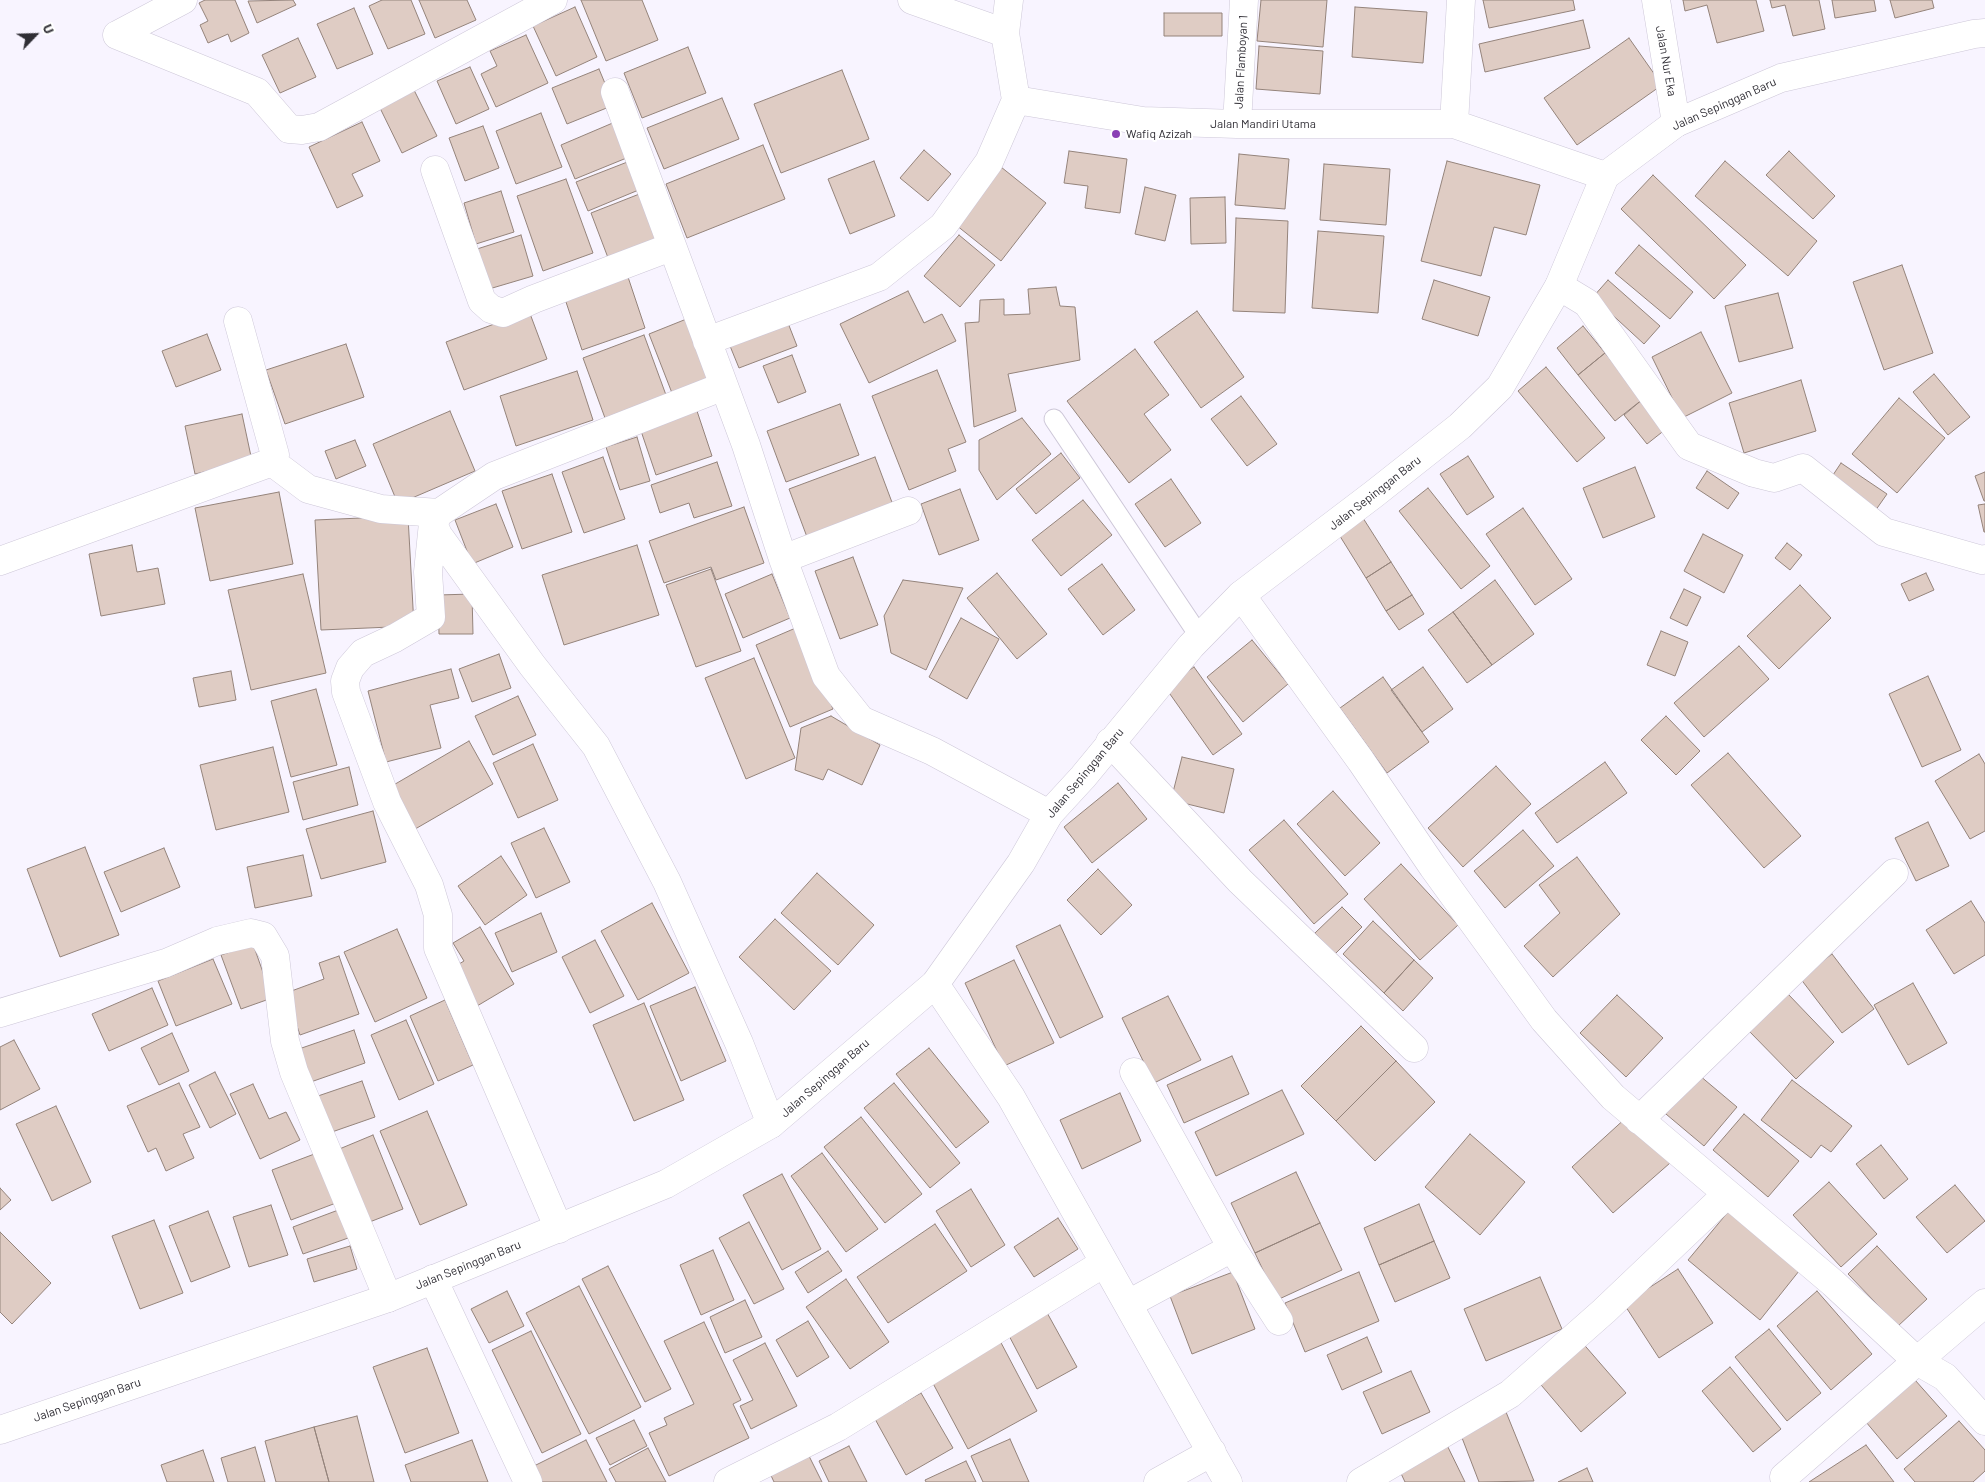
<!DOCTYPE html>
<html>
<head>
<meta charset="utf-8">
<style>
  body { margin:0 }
  #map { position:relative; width:1985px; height:1482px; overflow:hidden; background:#f8f4ff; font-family:Barlow,sans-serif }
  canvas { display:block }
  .north { position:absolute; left:10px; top:10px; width:50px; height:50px; -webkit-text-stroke:4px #fff; paint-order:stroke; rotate:66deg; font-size:14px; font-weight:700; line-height:20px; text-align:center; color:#302e35 }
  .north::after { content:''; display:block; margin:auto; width:18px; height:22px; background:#302e35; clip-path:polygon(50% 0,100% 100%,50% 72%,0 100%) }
</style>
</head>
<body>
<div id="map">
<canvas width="1985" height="1482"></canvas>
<div class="north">U</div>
</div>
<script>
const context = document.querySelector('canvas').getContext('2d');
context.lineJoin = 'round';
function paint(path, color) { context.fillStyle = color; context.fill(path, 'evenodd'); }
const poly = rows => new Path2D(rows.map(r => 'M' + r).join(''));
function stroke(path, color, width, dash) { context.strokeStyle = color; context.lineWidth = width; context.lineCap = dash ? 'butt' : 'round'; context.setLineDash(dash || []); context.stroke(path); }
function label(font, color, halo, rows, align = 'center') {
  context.font = font + ' Barlow,sans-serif'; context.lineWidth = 4; context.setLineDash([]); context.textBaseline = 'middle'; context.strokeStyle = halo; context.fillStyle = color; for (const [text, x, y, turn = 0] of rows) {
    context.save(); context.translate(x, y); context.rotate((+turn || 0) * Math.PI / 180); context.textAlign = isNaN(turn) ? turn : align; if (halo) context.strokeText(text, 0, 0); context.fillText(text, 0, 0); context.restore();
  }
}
const building = poly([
  [205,0,235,0,249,33,231,42,228,34,208,43,200,25,208,21,199,3,205,0],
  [293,0,296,5,257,23,248,1,293,0],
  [382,0,411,0,425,34,388,49,369,6,382,0],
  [419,0,467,0,476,20,435,38,419,0],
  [581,0,642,0,658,40,606,61,581,0],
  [1261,0,1327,0,1323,47,1257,41,1261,0],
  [1483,0,1573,0,1575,10,1489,28,1483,0],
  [1683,0,1756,0,1764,31,1717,43,1707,5,1685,11,1683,0],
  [1770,0,1819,0,1825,29,1793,36,1785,5,1772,8,1770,0],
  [1832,0,1874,0,1876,11,1835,18,1832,0],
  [1890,0,1932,0,1934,8,1895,18,1890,0],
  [575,7,597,57,556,76,533,26,575,7],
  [1355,7,1427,12,1423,63,1352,57,1355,7],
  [354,8,373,54,337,69,317,24,354,8],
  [1164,13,1222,13,1222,36,1164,36,1164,13],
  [1583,20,1590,48,1485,72,1479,44,1583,20],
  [526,35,548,83,496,107,481,74,497,66,490,51,526,35],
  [298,38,316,77,280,93,262,55,298,38],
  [1629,38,1662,85,1577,145,1544,98,1629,38],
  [1259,46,1323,51,1320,94,1256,89,1259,46],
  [688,47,706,93,642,118,624,73,688,47],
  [470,67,489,109,456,124,437,81,470,67],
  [599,69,614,105,567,124,552,88,599,69],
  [842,70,869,139,781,173,754,104,842,70],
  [414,90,437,136,402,153,380,108,414,90],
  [722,98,739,139,664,169,647,128,722,98],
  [541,113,562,167,516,184,496,131,541,113],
  [362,122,380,161,352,174,363,196,337,208,309,147,362,122],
  [615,122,629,157,575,179,561,145,615,122],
  [483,126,499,168,465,181,449,138,483,126],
  [763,145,785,199,687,238,666,184,763,145],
  [924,150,951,174,928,201,900,178,924,150],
  [1069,151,1127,159,1120,213,1085,208,1088,186,1064,183,1069,151],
  [1789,151,1835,196,1813,219,1766,175,1789,151],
  [1239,154,1289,159,1285,209,1235,205,1239,154],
  [630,161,641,189,588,211,576,182,630,161],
  [874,161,895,216,850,234,828,179,874,161],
  [1447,161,1540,185,1526,235,1494,227,1481,276,1421,261,1447,161],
  [1725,161,1817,241,1788,276,1695,196,1725,161],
  [1324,164,1390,169,1386,225,1320,220,1324,164],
  [1001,167,1046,203,1001,261,956,225,1001,167],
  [1653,175,1746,265,1714,299,1621,209,1653,175],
  [566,179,593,253,543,271,517,196,566,179],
  [1145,187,1176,195,1165,241,1135,234,1145,187],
  [501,191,514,232,476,244,464,203,501,191],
  [642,193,661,245,610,263,591,213,642,193],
  [1225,197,1226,243,1191,244,1190,198,1225,197],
  [1236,218,1288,221,1285,313,1233,311,1236,218],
  [1318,231,1384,236,1378,313,1312,308,1318,231],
  [521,235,533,276,489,289,477,249,521,235],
  [959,235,995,265,960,307,924,276,959,235],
  [1639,245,1693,292,1670,319,1615,273,1639,245],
  [1902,265,1933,353,1884,370,1853,282,1902,265],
  [628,277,645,328,582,350,565,299,628,277],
  [1434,280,1490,297,1478,336,1422,319,1434,280],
  [1608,280,1660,326,1644,344,1593,297,1608,280],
  [1056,287,1060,306,1075,307,1080,360,1008,374,1016,411,974,427,965,323,979,322,980,300,1004,299,1004,315,1030,314,1028,289,1056,287],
  [908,291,924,323,942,314,956,341,869,383,840,324,908,291],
  [1778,293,1793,348,1739,362,1725,306,1778,293],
  [529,311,547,359,464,390,446,342,529,311],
  [1197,311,1244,377,1201,408,1154,342,1197,311],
  [689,318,712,377,672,393,649,334,689,318],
  [788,323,797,346,739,368,730,346,788,323],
  [1583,326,1605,353,1578,375,1557,348,1583,326],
  [1701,332,1732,393,1682,418,1652,357,1701,332],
  [207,334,221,370,176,387,162,351,207,334],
  [644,335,666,395,605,418,583,358,644,335],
  [346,344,364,397,285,424,266,370,346,344],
  [1135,349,1169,395,1144,414,1171,450,1129,483,1067,401,1135,349],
  [1605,353,1643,399,1615,421,1578,375,1605,353],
  [792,355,806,392,778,403,763,366,792,355],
  [1546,367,1605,438,1577,462,1518,391,1546,367],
  [937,370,966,442,948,449,956,471,909,490,872,396,937,370],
  [577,371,593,420,516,446,500,396,577,371],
  [1934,374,1970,417,1948,435,1913,392,1934,374],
  [1801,380,1816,431,1744,453,1729,403,1801,380],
  [1241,396,1277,444,1247,466,1211,419,1241,396],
  [1899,398,1945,438,1897,493,1852,454,1899,398],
  [1643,399,1666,429,1647,444,1624,415,1643,399],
  [840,404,859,455,786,482,767,431,840,404],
  [450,411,475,471,398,504,373,444,450,411],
  [697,411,712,456,656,475,641,431,697,411],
  [242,414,252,461,195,474,185,426,242,414],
  [1022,418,1051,454,997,500,979,470,979,440,1022,418],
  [637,437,650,481,620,490,606,447,637,437],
  [355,440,366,466,336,479,325,451,355,440],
  [1061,453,1080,478,1036,514,1016,489,1061,453],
  [1468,456,1494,497,1467,515,1440,474,1468,456],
  [603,457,625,519,584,533,562,472,603,457],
  [875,457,893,505,807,537,789,489,875,457],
  [717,462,732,506,694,518,689,503,660,513,651,485,717,462],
  [1841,463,1887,494,1873,514,1827,484,1841,463],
  [1635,467,1655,517,1603,538,1583,488,1635,467],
  [1707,471,1739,493,1728,509,1696,488,1707,471],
  [1985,472,1985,501,1984,501,1975,476,1985,472],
  [552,474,572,532,522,549,502,491,552,474],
  [1171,479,1201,523,1165,547,1135,504,1171,479],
  [1428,488,1490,566,1461,589,1399,511,1428,488],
  [960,489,979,540,939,555,921,504,960,489],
  [279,492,293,564,210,581,195,508,279,492],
  [1083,500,1112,535,1061,576,1032,540,1083,500],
  [496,504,513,547,472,564,455,520,496,504],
  [1985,504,1985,532,1984,532,1978,505,1985,504],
  [744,507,764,563,716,580,711,567,664,583,649,541,744,507],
  [1523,508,1572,579,1535,605,1486,534,1523,508],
  [408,516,414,626,321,630,315,520,408,516],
  [1363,518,1391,562,1366,578,1338,533,1363,518],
  [1703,534,1743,555,1724,593,1684,571,1703,534],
  [1787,543,1802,555,1790,570,1775,558,1787,543],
  [132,545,137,572,158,568,165,604,101,616,89,554,132,545],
  [637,545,659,615,564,645,542,575,637,545],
  [853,557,878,625,840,639,815,571,853,557],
  [1391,562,1412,595,1386,611,1366,578,1391,562],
  [1102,564,1135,610,1103,635,1068,589,1102,564],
  [711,569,741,651,696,667,666,585,711,569],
  [997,573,1047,634,1017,659,967,598,997,573],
  [1926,573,1934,590,1909,601,1901,584,1926,573],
  [303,574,326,673,251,690,228,590,303,574],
  [772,574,790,618,743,638,725,594,772,574],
  [903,580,963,588,926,670,891,653,884,616,903,580],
  [1495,580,1534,634,1492,665,1453,612,1495,580],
  [1800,585,1831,618,1779,669,1747,636,1800,585],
  [1684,589,1701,597,1687,626,1670,618,1684,589],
  [472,594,473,634,439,634,438,595,472,594],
  [1412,595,1424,614,1399,630,1386,611,1412,595],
  [1453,612,1492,665,1467,683,1428,630,1453,612],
  [961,618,999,639,967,699,929,677,961,618],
  [798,627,833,709,790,727,756,645,798,627],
  [1661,631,1688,642,1675,676,1647,665,1661,631],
  [1252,640,1288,684,1243,722,1207,677,1252,640],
  [1739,646,1769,679,1704,737,1674,703,1739,646],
  [499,654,511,688,472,702,459,669,499,654],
  [754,658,795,758,746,779,705,678,754,658],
  [1194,667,1242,734,1213,755,1165,687,1194,667],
  [1423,667,1453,709,1422,732,1391,690,1423,667],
  [451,669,459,698,430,705,441,748,386,762,368,691,451,669],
  [231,671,236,700,199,707,193,678,231,671],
  [1928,676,1961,750,1922,767,1889,694,1928,676],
  [1383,677,1429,742,1387,773,1340,708,1383,677],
  [316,689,337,765,291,777,271,701,316,689],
  [518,696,536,735,493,755,475,716,518,696],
  [831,716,880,745,862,785,828,769,823,780,795,770,801,728,831,716],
  [1666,716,1700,751,1676,775,1641,740,1666,716],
  [469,741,493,784,410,832,385,790,469,741],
  [533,744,558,800,518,818,493,763,533,744],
  [273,747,289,812,216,830,200,765,273,747],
  [1728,753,1801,836,1764,868,1691,785,1728,753],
  [1979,754,1985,764,1985,831,1970,839,1935,781,1979,754],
  [1182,757,1234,769,1224,813,1171,800,1182,757],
  [1605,762,1627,793,1557,843,1535,813,1605,762],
  [1496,766,1531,804,1463,867,1428,828,1496,766],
  [349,767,358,805,303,820,293,782,349,767],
  [1118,783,1147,819,1092,863,1064,827,1118,783],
  [1333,791,1380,843,1345,876,1297,824,1333,791],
  [373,811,386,862,321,879,306,829,373,811],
  [1284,820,1348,894,1314,924,1249,850,1284,820],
  [1928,822,1949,866,1916,881,1895,838,1928,822],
  [544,828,570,882,536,898,511,843,544,828],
  [1523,830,1554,866,1505,908,1474,871,1523,830],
  [85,847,119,935,60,957,27,869,85,847],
  [164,848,180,887,121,912,104,872,164,848],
  [303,855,312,896,255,908,247,867,303,855],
  [501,856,527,895,485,925,458,886,501,856],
  [1577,857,1620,914,1553,977,1524,946,1560,913,1539,885,1577,857],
  [1401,864,1458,925,1420,960,1364,899,1401,864],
  [1098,869,1132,905,1101,935,1067,900,1098,869],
  [817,873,874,925,838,965,781,913,817,873],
  [1971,901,1985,923,1985,955,1954,974,1926,930,1971,901],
  [652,903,689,973,638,1000,601,931,652,903],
  [1342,907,1362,927,1335,954,1315,933,1342,907],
  [541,913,557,952,512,972,495,933,541,913],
  [775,919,831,971,794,1010,739,957,775,919],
  [1373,921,1414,960,1384,993,1343,954,1373,921],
  [1060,925,1103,1017,1060,1038,1016,946,1060,925],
  [480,927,514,984,472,1009,449,970,464,961,453,943,480,927],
  [397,929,427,998,375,1022,344,952,397,929],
  [595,940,624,996,590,1013,562,957,595,940],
  [253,944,272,998,241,1009,221,955,253,944],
  [1832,954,1874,1009,1842,1033,1800,978,1832,954],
  [339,956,359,1014,300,1035,286,993,324,979,319,963,339,956],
  [213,959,232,1004,176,1026,158,981,213,959],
  [1014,960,1054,1043,1004,1066,965,983,1014,960],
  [1414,960,1433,978,1403,1011,1384,993,1414,960],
  [1913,983,1947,1043,1908,1065,1874,1005,1913,983],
  [695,987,726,1061,681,1081,650,1006,695,987],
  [152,988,168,1025,109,1051,92,1014,152,988],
  [1788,994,1834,1042,1796,1079,1749,1031,1788,994],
  [1617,995,1663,1038,1626,1077,1580,1033,1617,995],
  [1168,996,1201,1060,1154,1083,1122,1018,1168,996],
  [445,1000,473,1065,438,1081,410,1016,445,1000],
  [644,1003,684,1100,634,1121,593,1025,644,1003],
  [406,1020,434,1084,399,1100,371,1035,406,1020],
  [1361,1026,1396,1061,1336,1121,1301,1086,1361,1026],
  [354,1030,365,1063,305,1084,293,1051,354,1030],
  [172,1033,189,1071,159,1085,141,1048,172,1033],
  [14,1040,40,1089,0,1110,0,1047,14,1040],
  [929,1048,989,1122,956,1148,896,1074,929,1048],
  [1232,1056,1249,1094,1184,1123,1167,1085,1232,1056],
  [1396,1061,1435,1102,1375,1161,1336,1121,1396,1061],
  [1693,1070,1737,1107,1704,1146,1660,1109,1693,1070],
  [215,1072,236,1114,210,1128,189,1085,215,1072],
  [1792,1080,1852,1126,1831,1152,1821,1145,1811,1158,1761,1120,1792,1080],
  [362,1081,375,1117,329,1133,315,1097,362,1081],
  [179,1083,200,1127,183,1134,194,1158,166,1171,156,1148,148,1152,127,1106,179,1083],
  [894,1083,960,1163,930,1188,864,1108,894,1083],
  [253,1084,269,1119,286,1112,300,1140,260,1159,230,1094,253,1084],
  [1282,1090,1304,1134,1216,1176,1195,1132,1282,1090],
  [1120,1093,1141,1141,1082,1169,1060,1120,1120,1093],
  [56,1106,91,1182,52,1201,16,1124,56,1106],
  [427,1111,467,1205,420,1225,380,1131,427,1111],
  [1744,1114,1799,1161,1768,1197,1713,1150,1744,1114],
  [1628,1116,1670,1163,1613,1213,1572,1167,1628,1116],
  [861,1117,922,1194,885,1223,824,1147,861,1117],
  [1470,1134,1525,1182,1480,1235,1425,1187,1470,1134],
  [373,1135,403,1209,367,1223,337,1150,373,1135],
  [1881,1145,1908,1179,1884,1199,1856,1164,1881,1145],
  [317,1153,336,1203,291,1220,272,1170,317,1153],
  [822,1153,878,1229,846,1252,791,1176,822,1153],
  [1296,1172,1320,1223,1255,1253,1231,1203,1296,1172],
  [782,1174,821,1249,782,1270,743,1195,782,1174],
  [1829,1182,1877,1234,1841,1267,1793,1215,1829,1182],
  [1955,1185,1985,1221,1947,1253,1916,1217,1955,1185],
  [0,1188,11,1200,0,1210,0,1188],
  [971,1189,1005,1245,971,1267,936,1211,971,1189],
  [1419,1204,1434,1241,1379,1265,1364,1228,1419,1204],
  [271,1205,288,1255,249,1267,233,1217,271,1205],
  [341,1209,351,1237,303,1254,293,1227,341,1209],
  [208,1211,230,1267,191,1282,169,1226,208,1211],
  [1728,1212,1799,1271,1760,1320,1688,1260,1728,1212],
  [1058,1218,1078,1249,1034,1277,1014,1247,1058,1218],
  [154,1220,183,1293,140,1309,112,1236,154,1220],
  [749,1222,784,1289,754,1304,719,1238,749,1222],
  [1320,1223,1342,1270,1277,1300,1255,1253,1320,1223],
  [935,1224,967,1271,888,1323,857,1277,935,1224],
  [0,1232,51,1283,12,1324,0,1312,0,1232],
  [1434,1241,1450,1278,1395,1302,1379,1265,1434,1241],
  [350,1246,357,1269,314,1282,307,1259,350,1246],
  [1877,1246,1927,1299,1898,1326,1848,1274,1877,1246],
  [713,1250,734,1300,701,1315,680,1265,713,1250],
  [828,1251,842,1271,808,1293,795,1272,828,1251],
  [608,1266,671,1389,645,1402,582,1279,608,1266],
  [1678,1269,1713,1323,1659,1358,1624,1304,1678,1269],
  [1233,1272,1255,1329,1192,1354,1170,1296,1233,1272],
  [1359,1272,1379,1321,1305,1352,1285,1303,1359,1272],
  [1540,1277,1562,1329,1486,1361,1464,1309,1540,1277],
  [846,1279,889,1342,850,1369,806,1307,846,1279],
  [579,1286,641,1407,589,1434,526,1313,579,1286],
  [507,1291,524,1326,489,1343,471,1309,507,1291],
  [1817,1291,1872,1354,1831,1390,1777,1326,1817,1291],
  [745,1300,762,1337,725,1353,710,1317,745,1300],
  [1045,1309,1077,1367,1037,1389,1006,1330,1045,1309],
  [808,1321,829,1357,797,1377,776,1340,808,1321],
  [704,1322,741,1400,733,1404,749,1438,669,1476,649,1433,667,1425,664,1418,694,1404,664,1341,704,1322],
  [1769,1329,1821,1393,1787,1421,1735,1357,1769,1329],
  [531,1331,581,1434,542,1453,492,1350,531,1331],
  [998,1337,1037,1411,968,1449,928,1374,998,1337],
  [1367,1337,1382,1372,1342,1390,1327,1355,1367,1337],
  [1580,1340,1626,1393,1581,1432,1536,1379,1580,1340],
  [765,1343,797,1406,751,1429,740,1406,753,1400,733,1360,765,1343],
  [427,1348,459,1433,405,1453,373,1367,427,1348],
  [1730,1367,1781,1429,1753,1452,1702,1391,1730,1367],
  [1411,1371,1430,1412,1382,1434,1363,1392,1411,1371],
  [1915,1380,1947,1416,1897,1459,1866,1422,1915,1380],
  [921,1393,953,1448,906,1475,875,1419,921,1393],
  [1506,1412,1534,1481,1479,1482,1459,1430,1506,1412],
  [357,1416,374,1482,329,1482,314,1427,357,1416],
  [634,1420,647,1446,610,1465,596,1438,634,1420],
  [1959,1421,1985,1450,1985,1471,1973,1482,1915,1482,1904,1469,1959,1421],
  [314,1427,329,1482,276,1482,265,1441,314,1427],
  [1010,1439,1029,1482,983,1482,971,1456,1010,1439],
  [472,1440,488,1482,411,1482,405,1465,472,1440],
  [586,1440,607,1482,542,1482,534,1466,586,1440],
  [1445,1441,1465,1482,1405,1482,1397,1465,1445,1441],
  [1866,1445,1894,1482,1809,1482,1866,1445],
  [849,1446,867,1482,829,1482,819,1461,849,1446],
  [255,1447,265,1482,228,1482,221,1458,255,1447],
  [648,1448,666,1482,616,1482,609,1469,648,1448],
  [203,1450,214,1482,167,1482,161,1465,203,1450],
  [806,1450,822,1482,774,1482,768,1469,806,1450],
  [966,1461,976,1482,926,1482,925,1480,966,1461],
  [1587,1468,1593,1482,1558,1482,1587,1468]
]);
paint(building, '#dfccc4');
stroke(building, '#94837b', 1);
const lane = poly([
  [1054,419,1200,637]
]);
const street = poly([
  [912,0,1005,33],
  [1009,0,1005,33,1016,100,1143,121,1237,124,1454,124,1605,176],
  [1656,0,1676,123],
  [117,35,257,92,289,129,302,130,319,127,553,0],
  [117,35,183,0],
  [615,92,746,445,783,559,826,676,861,720,932,751,1049,814],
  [1237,124,1244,0],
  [1454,124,1461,0],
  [435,170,482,301,491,309,503,313,534,299,671,247],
  [1559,286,1587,303,1689,446,1754,473,1774,478,1803,468,1884,532,1982,560,1985,559],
  [707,341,879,277,943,226,989,162,1016,100],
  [724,386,494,476,439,513,433,523,438,535,532,665,596,746,667,882,739,1043,771,1124],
  [272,462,308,489,381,509,439,513],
  [433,523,428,572,431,617,395,638,363,653,350,668,345,681,346,692,387,802,429,885,438,915,438,948,559,1229],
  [783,559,908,511],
  [0,561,272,462,275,455,238,321],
  [1241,595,1361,761,1433,867,1544,1020,1613,1097,1833,1283,1917,1361,1985,1303],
  [1110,742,1240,881,1414,1048],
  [935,984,1011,1097,1228,1482],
  [0,1013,166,963,217,941,251,933,263,936,275,956,285,1041,294,1072,388,1298],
  [1134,1072,1232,1248,1279,1321],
  [1639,1120,1894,873],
  [433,1279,528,1482],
  [1128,1304,1232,1248],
  [1784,1477,1917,1361,1945,1377,1985,1421],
  [728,1482,838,1427,1104,1263],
  [1158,1482,1212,1452],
  [1361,1482,1510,1394,1604,1311,1727,1194]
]);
const secondary = poly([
  [0,1430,388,1298,666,1184,771,1124,935,984,1021,863,1049,814,1083,777,1191,646,1241,595,1374,494,1460,426,1500,387,1559,286,1605,176,1676,123,1781,78,1974,34,1985,33]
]);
stroke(lane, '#cdc7d8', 21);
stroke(street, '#cdc7d8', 29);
stroke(secondary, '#cdc7d8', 29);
stroke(lane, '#fff', 19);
stroke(street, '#fff', 28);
stroke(secondary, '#fff', 28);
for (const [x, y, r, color] of [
  [1116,134,5,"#8b42b4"]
]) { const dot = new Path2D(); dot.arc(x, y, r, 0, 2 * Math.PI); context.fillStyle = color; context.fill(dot); stroke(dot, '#fff', 2); }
label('12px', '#302e35', '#fff', [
  ["Jalan Nur Eka",1666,61,80],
  ["Jalan Flamboyan 1",1241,62,-87],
  ["Jalan Sepinggan Baru",1724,104,-24],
  ["Jalan Mandiri Utama",1263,124],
  ["Jalan Sepinggan Baru",1375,493,-38],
  ["Jalan Sepinggan Baru",1085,773,-50],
  ["Jalan Sepinggan Baru",825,1078,-41],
  ["Jalan Sepinggan Baru",468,1265,-22],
  ["Jalan Sepinggan Baru",87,1400,-19]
]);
label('12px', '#302e35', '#fff', [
  ["Wafiq Azizah",1126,134]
], 'left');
</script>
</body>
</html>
